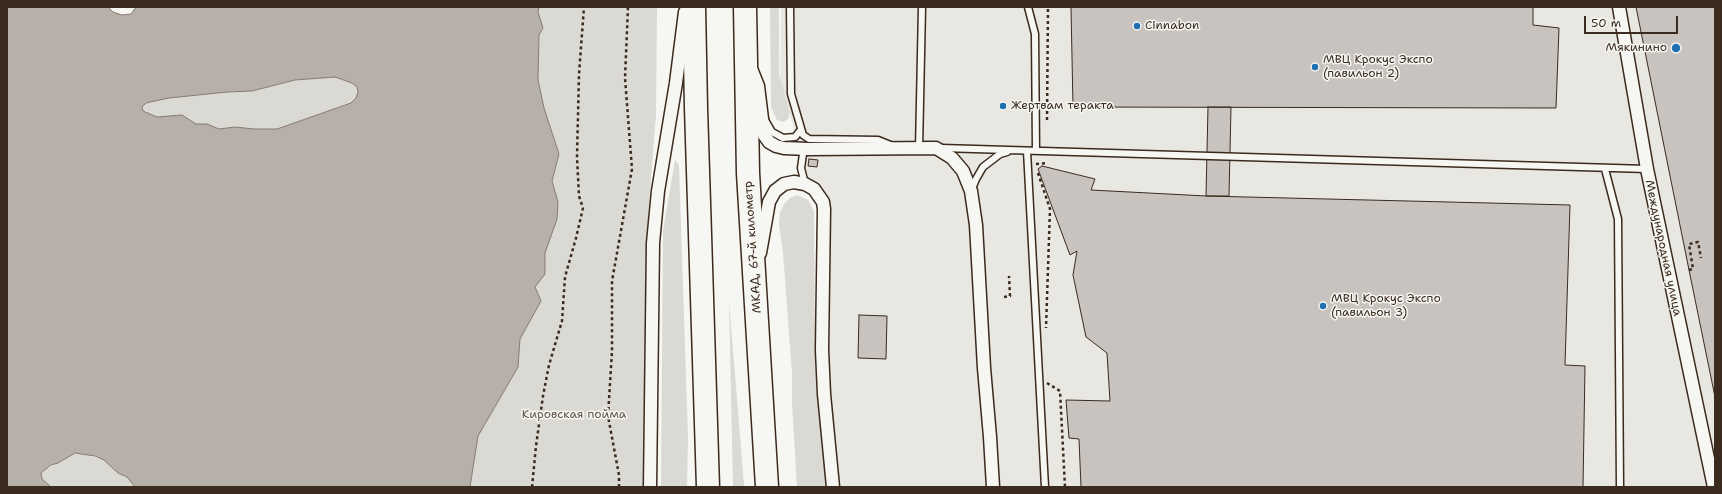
<!DOCTYPE html>
<html>
<head>
<meta charset="utf-8">
<style>
  body { margin:0 }
  #map { position:relative; width:1722px; height:494px; overflow:hidden; background:#f6f6f2; font-family:"Shantell Sans",sans-serif }
  canvas { display:block }
  .frame { position:absolute; inset:0; border:8px solid #3b2a1e; pointer-events:none }
  .scale { position:absolute; left:1584px; top:16px; width:94px; height:18px; box-sizing:border-box; border:2px solid #3b2a1e; border-top:0; padding-left:5px; font-size:12px; line-height:14px; white-space:nowrap; color:#3b2a1e; -webkit-text-stroke:3px #f6f6f2; paint-order:stroke }
</style>
</head>
<body>
<div id="map">
<canvas width="1722" height="494"></canvas>
<div class="frame"></div>
<div class="scale">50 m</div>
</div>
<script>
const context = document.querySelector('canvas').getContext('2d');
context.lineJoin = 'round';
function paint(path, color) { context.fillStyle = color; context.fill(path, 'evenodd'); }
const poly = rows => new Path2D(rows.map(r => 'M' + r).join(''));
function stroke(path, color, width, dash) { context.strokeStyle = color; context.lineWidth = width; context.lineCap = dash ? 'butt' : 'round'; context.setLineDash(dash || []); context.stroke(path); }
function label(font, color, halo, rows, align = 'center') {
  context.font = font + ' "Shantell Sans",sans-serif'; context.lineWidth = 3; context.setLineDash([]); context.textBaseline = 'middle'; context.strokeStyle = halo; context.fillStyle = color; for (const [text, x, y, turn = 0] of rows) {
    context.save(); context.translate(x, y); context.rotate((+turn || 0) * Math.PI / 180); context.textAlign = isNaN(turn) ? turn : align; if (halo) context.strokeText(text, 0, 0); context.fillText(text, 0, 0); context.restore();
  }
}
paint(poly([
  [781,7,1636,7,1715,397,1715,487,832,487,817,205,780,82]
]), '#e8e7e2');
paint(poly([
  [539,7,657,7,656,115,646,241,645,461,644,487,470,487,478,436,518,367,520,339,541,301,535,287,545,273,545,253,557,219,558,202,552,181,559,154,544,108,538,80,539,35,543,28,538,12],
  [770,7,779,7,779,74,790,113,788,119,783,122,777,120,771,107],
  [335,77,352,83,357,87,358,92,356,98,351,103,277,129,254,129,235,127,219,129,213,126,196,124,182,115,157,117,143,111,142,107,146,103,169,98,227,92,252,91,295,80],
  [675,160,679,165,688,439,687,487,661,487,663,230],
  [797,195,808,200,814,211,815,345,817,397,827,487,797,487,792,403,792,373,783,253,779,224,780,212,785,203,790,198],
  [729,301,744,485,744,487,733,487],
  [75,453,85,454,104,460,118,473,127,477,135,487,51,487,42,479,41,473,46,469]
]), '#dad9d3');
const water = poly([
  [7,7,108,7,113,12,122,15,131,14,136,7,539,7,538,12,543,28,539,35,538,80,544,108,559,154,552,181,558,202,557,219,545,253,545,274,535,287,541,301,520,339,518,367,478,436,470,487,135,487,127,477,118,473,104,460,95,456,75,453,58,463,51,465,41,473,42,479,51,487,7,487,7,7],
  [335,77,352,83,357,87,358,92,356,98,351,103,277,129,254,129,235,127,219,129,207,124,196,124,182,115,157,117,143,111,142,107,146,103,169,98,227,92,252,91,295,80,335,77]
]);
paint(water, '#b6b0a9');
stroke(water, '#857a71', 1);
const building = poly([
  [1071,7,1533,7,1533,25,1559,28,1556,108,1073,107,1071,7],
  [1636,7,1715,7,1715,397,1689,270,1636,7],
  [1208,107,1231,107,1229,196,1206,196,1208,107],
  [809,159,818,160,817,167,808,166,809,159],
  [1042,166,1095,179,1091,190,1206,196,1570,205,1565,365,1585,366,1583,487,1081,487,1079,439,1069,438,1066,400,1110,401,1107,353,1086,337,1073,275,1077,251,1070,255,1038,169,1042,166],
  [859,315,887,316,886,359,858,358,859,315]
]);
paint(building, '#c8c3be');
stroke(building, '#3b2a1e', 1);
const lane = poly([
  [790,7,791,94,803,135,809,139,878,140,893,146],
  [1028,7,1035,34,1036,151],
  [765,120,772,132,783,138,795,137,800,131],
  [941,148,1647,169],
  [919,149,922,7],
  [1027,151,1045,487],
  [1605,169,1618,219,1620,487],
  [805,184,801,168,803,154,808,149],
  [971,191,976,179,983,167,1000,154,1007,152]
]);
const street = poly([
  [1619,7,1647,169,1714,487],
  [752,71,758,86,764,135,769,142,776,146,784,148,808,149,936,148,952,158,963,171,971,191,976,225,984,368,990,437,993,487],
  [760,253,769,202,775,191,784,184,794,182,805,184,814,189,823,202,824,209,822,350,824,394,833,487],
  [650,487,653,243,658,191,676,83,685,12]
]);
const highway = poly([
  [694,7,696,108,708,487],
  [745,7,748,173,767,487]
]);
stroke(lane, '#3b2a1e', 9);
stroke(street, '#3b2a1e', 15);
stroke(highway, '#3b2a1e', 25);
stroke(poly([
  [1047,120,1048,7],
  [1036,164,1047,163],
  [1038,173,1050,209,1046,328],
  [1689,270,1693,269,1689,244,1698,242,1701,258],
  [1004,297,1010,296,1009,276],
  [1047,383,1060,391,1065,487],
  [532,487,536,446,543,396,549,365,562,321,565,277,576,238,583,208,579,196,577,157,579,74,584,7],
  [619,487,619,475,608,416,612,351,612,281,632,169,625,78,628,7]
]), '#3b2a1e', 2.5, [3, 3]);
stroke(lane, '#f6f6f2', 6);
stroke(street, '#f6f6f2', 12);
stroke(highway, '#f6f6f2', 22);
for (const [x, y, r, color] of [
  [1137,26,4,"#1f6fb2"],
  [1676,48,5,"#1f6fb2"],
  [1315,67,4,"#1f6fb2"],
  [1003,106,4,"#1f6fb2"],
  [1323,306,4,"#1f6fb2"]
]) { const dot = new Path2D(); dot.arc(x, y, r, 0, 2 * Math.PI); context.fillStyle = color; context.fill(dot); stroke(dot, '#f6f6f2', 1.5); }
label('12px', '#3b2a1e', '#f6f6f2', [
  ["Cinnabon",1145,26],
  ["Мякинино",1667,48,"right"],
  ["МВЦ Крокус Экспо",1323,60],
  ["(павильон 2)",1323,74],
  ["Жертвам теракта",1011,106],
  ["МВЦ Крокус Экспо",1331,299],
  ["(павильон 3)",1331,313]
], 'left');
label('12px', '#3b2a1e', '#f6f6f2', [
  ["МКАД, 67-й километр",753,247,-94],
  ["Международная улица",1663,248,78]
]);
label('12px', '#63564b', '#f6f6f2', [
  ["Кировская пойма",574,415]
]);
</script>
</body>
</html>
